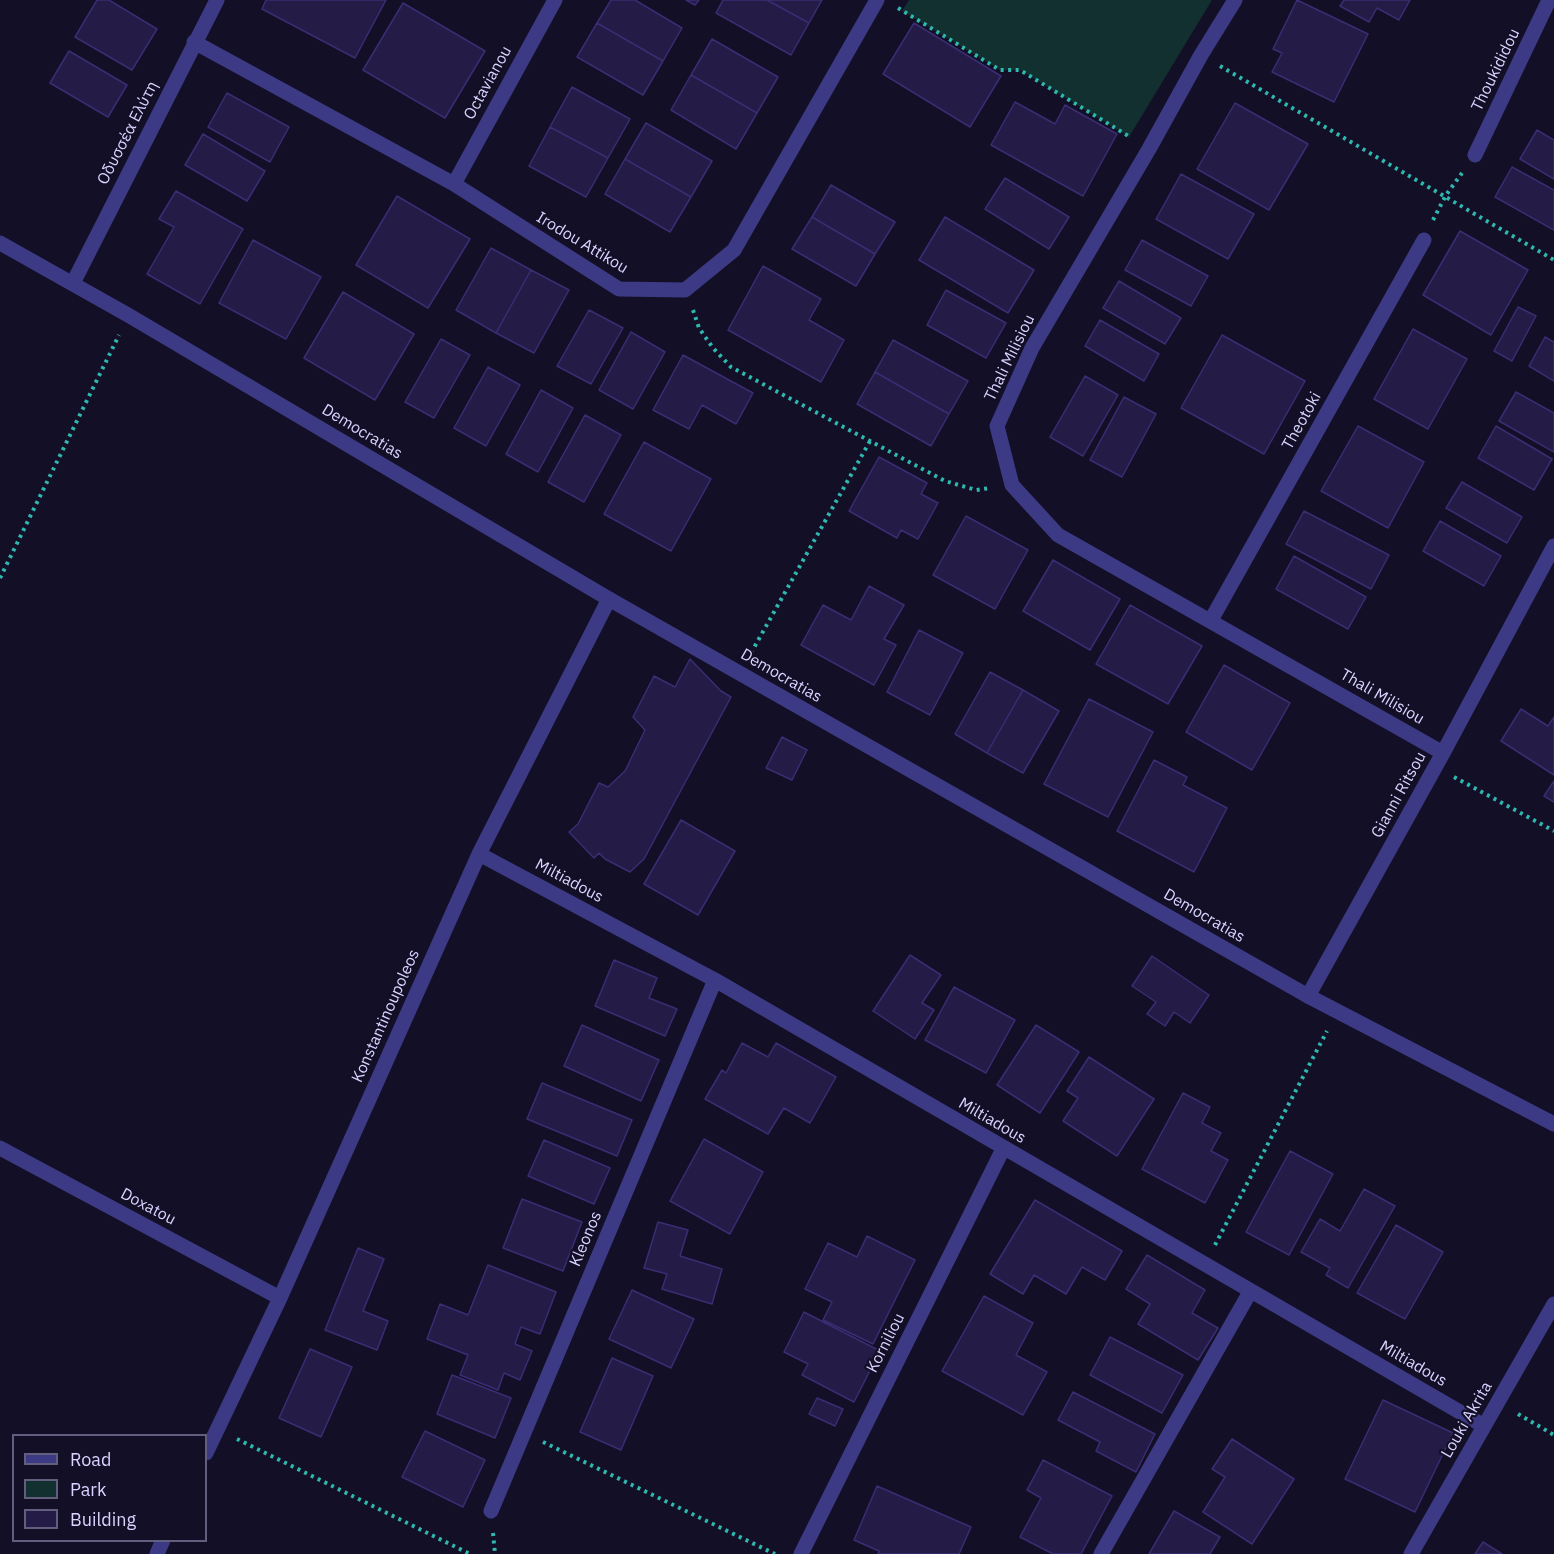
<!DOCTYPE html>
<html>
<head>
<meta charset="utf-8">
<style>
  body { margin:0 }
  #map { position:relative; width:1554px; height:1554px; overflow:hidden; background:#130f26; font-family:"IBM Plex Sans",sans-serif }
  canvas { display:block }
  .legend { position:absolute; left:12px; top:1434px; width:195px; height:108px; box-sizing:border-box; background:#130f26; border:2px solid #625e7d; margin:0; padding:8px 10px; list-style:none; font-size:18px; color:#d9d4ff }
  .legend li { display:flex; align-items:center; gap:12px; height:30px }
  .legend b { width:30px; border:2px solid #625e7d }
</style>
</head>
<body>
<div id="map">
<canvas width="1554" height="1554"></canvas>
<ul class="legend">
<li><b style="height:8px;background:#3d3a85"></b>Road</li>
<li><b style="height:16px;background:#12302f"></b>Park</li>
<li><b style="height:16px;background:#241b47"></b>Building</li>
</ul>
</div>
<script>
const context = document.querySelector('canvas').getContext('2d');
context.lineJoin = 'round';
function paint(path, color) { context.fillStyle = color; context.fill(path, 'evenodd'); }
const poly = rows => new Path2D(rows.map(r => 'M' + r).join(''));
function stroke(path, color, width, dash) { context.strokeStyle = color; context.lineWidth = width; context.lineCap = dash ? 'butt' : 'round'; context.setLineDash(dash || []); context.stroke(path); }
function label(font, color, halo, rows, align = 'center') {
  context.font = font + ' "IBM Plex Sans",sans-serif'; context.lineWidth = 4.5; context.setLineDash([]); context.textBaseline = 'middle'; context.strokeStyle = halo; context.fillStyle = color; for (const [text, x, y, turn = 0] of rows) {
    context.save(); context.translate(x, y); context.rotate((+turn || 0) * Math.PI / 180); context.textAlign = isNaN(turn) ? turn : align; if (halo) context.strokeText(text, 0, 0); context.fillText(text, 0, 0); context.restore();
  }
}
paint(poly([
  [909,0,1212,0,1129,137,1020,70,1000,70,902,11]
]), '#12302f');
const building = poly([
  [97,0,109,0,157,29,132,70,75,37,97,0],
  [266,0,386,0,355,58,262,9,266,0],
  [611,0,635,0,682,28,663,61,597,23,611,0],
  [686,0,699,0,695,5,686,0],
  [723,0,767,0,809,23,791,55,716,13,723,0],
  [767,0,822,0,809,23,767,0],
  [1297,0,1368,34,1334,102,1272,72,1282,53,1273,49,1297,0],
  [1344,0,1410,0,1399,20,1377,8,1369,22,1340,6,1344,0],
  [403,3,485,51,445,118,363,70,403,3],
  [597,23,663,61,643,95,577,57,597,23],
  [914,23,1001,76,970,127,883,74,914,23],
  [712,39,778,77,757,113,691,75,712,39],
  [69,51,127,85,108,117,50,83,69,51],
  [691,75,757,113,736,149,671,110,691,75],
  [572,87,630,119,608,158,550,127,572,87],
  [227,93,289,127,270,162,208,127,227,93],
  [1015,102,1055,124,1065,105,1117,134,1083,196,991,145,1015,102],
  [1235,103,1308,144,1269,210,1197,169,1235,103],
  [646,123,712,161,691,197,625,159,646,123],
  [550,127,608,158,586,197,529,166,550,127],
  [1537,130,1554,140,1554,179,1520,159,1537,130],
  [203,134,265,171,247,201,185,165,203,134],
  [625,159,691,197,670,232,605,194,625,159],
  [1512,167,1554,190,1554,230,1495,197,1512,167],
  [1181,174,1254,214,1228,259,1156,219,1181,174],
  [1005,178,1069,217,1049,249,985,209,1005,178],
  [831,185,895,222,875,254,812,217,831,185],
  [176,191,243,229,200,304,147,274,174,227,159,219,176,191],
  [397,196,470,239,428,308,356,265,397,196],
  [812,217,875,254,856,286,792,249,812,217],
  [945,217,1034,270,1008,313,919,260,945,217],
  [1460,231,1528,270,1491,335,1423,295,1460,231],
  [253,240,321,277,286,339,219,303,253,240],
  [1142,240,1208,276,1191,306,1125,270,1142,240],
  [491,248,531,270,496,333,456,310,491,248],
  [763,266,821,299,809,320,844,340,821,382,728,330,763,266],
  [531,270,569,290,534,353,496,333,531,270],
  [1119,281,1181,318,1165,344,1103,308,1119,281],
  [946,290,1006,323,986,358,927,325,946,290],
  [343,292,414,334,375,400,304,358,343,292],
  [1518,307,1536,316,1512,361,1494,351,1518,307],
  [589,310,623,328,591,384,557,366,589,310],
  [1100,320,1159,354,1144,381,1085,346,1100,320],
  [1413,329,1467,359,1428,429,1374,399,1413,329],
  [631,332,665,352,633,409,599,390,631,332],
  [1222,335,1305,381,1264,454,1181,408,1222,335],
  [1545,337,1554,342,1554,381,1529,366,1545,337],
  [441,339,470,355,434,418,405,402,441,339],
  [893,340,968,381,949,414,875,372,893,340],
  [683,355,753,393,736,424,702,405,689,429,653,410,683,355],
  [488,367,520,385,486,446,454,428,488,367],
  [875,372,949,414,931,446,857,404,875,372],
  [1085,376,1118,395,1083,456,1050,437,1085,376],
  [541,390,573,408,538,472,506,454,541,390],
  [1516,392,1554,413,1554,452,1499,421,1516,392],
  [1124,397,1156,414,1122,477,1090,460,1124,397],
  [585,415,621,435,584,502,548,482,585,415],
  [1358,426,1424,462,1388,528,1321,491,1358,426],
  [1496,426,1552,459,1534,490,1478,458,1496,426],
  [644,442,711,479,671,551,604,514,644,442],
  [879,457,927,483,921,494,938,503,918,539,901,530,897,538,849,511,879,457],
  [1462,482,1522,517,1507,543,1446,508,1462,482],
  [1304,511,1389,555,1371,589,1286,544,1304,511],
  [966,516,1028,550,995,609,933,575,966,516],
  [1440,521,1501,556,1484,586,1423,551,1440,521],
  [1294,556,1366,597,1348,629,1276,589,1294,556],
  [1053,560,1120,599,1090,650,1023,611,1053,560],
  [869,586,904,605,884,639,896,645,874,685,801,645,823,605,851,620,869,586],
  [1130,605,1202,646,1168,704,1096,664,1130,605],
  [919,630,963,653,930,715,887,692,919,630],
  [690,659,721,691,731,697,644,859,630,872,605,859,599,853,594,858,569,832,578,824,599,783,608,787,625,771,645,730,633,717,654,676,675,687,690,659],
  [1224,665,1290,703,1252,770,1186,732,1224,665],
  [990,672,1023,690,987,753,955,734,990,672],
  [1023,690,1059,711,1023,773,987,753,1023,690],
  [1089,699,1153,732,1108,817,1044,784,1089,699],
  [1521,709,1548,726,1554,717,1554,775,1501,741,1521,709],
  [782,737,807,750,792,780,766,768,782,737],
  [1154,760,1187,777,1183,785,1227,808,1194,872,1117,831,1154,760],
  [1554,781,1554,802,1544,796,1554,781],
  [681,820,735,851,698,915,644,884,681,820],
  [910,955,941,975,922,1003,934,1010,915,1039,873,1011,910,955],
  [1152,956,1209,995,1190,1023,1174,1012,1165,1026,1147,1014,1156,1002,1132,986,1152,956],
  [614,960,657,978,649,998,677,1009,665,1036,595,1006,614,960],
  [954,987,1015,1020,986,1073,925,1040,954,987],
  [582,1025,659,1060,641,1101,564,1066,582,1025],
  [1036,1025,1079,1052,1040,1113,997,1085,1036,1025],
  [742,1043,768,1057,776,1043,836,1077,810,1123,784,1108,768,1134,705,1099,722,1070,726,1073,742,1043],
  [1089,1057,1154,1099,1117,1156,1063,1121,1078,1098,1067,1091,1089,1057],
  [542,1083,632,1120,617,1156,527,1119,542,1083],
  [1183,1093,1210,1107,1202,1123,1221,1133,1211,1151,1228,1160,1205,1203,1142,1169,1183,1093],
  [704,1139,763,1172,730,1234,670,1201,704,1139],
  [544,1140,610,1168,594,1204,528,1176,544,1140],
  [1290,1151,1333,1174,1289,1255,1246,1232,1290,1151],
  [1364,1189,1395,1206,1348,1288,1326,1275,1330,1268,1301,1252,1320,1219,1340,1231,1364,1189],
  [522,1199,582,1222,563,1271,503,1248,522,1199],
  [1035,1200,1122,1251,1105,1280,1082,1267,1066,1294,1034,1275,1023,1294,990,1274,1035,1200],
  [658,1222,688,1230,680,1256,722,1269,712,1304,662,1289,667,1274,644,1268,658,1222],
  [1396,1225,1443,1252,1405,1319,1357,1293,1396,1225],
  [867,1236,915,1260,873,1344,823,1320,832,1302,805,1289,828,1243,857,1257,867,1236],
  [358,1248,384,1259,363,1311,388,1321,377,1350,325,1330,358,1248],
  [1147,1255,1205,1290,1192,1313,1218,1328,1198,1360,1138,1324,1150,1304,1126,1289,1147,1255],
  [488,1265,556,1292,540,1334,521,1327,515,1344,532,1351,520,1380,504,1373,498,1390,460,1375,468,1355,427,1339,440,1304,468,1315,488,1265],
  [632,1290,694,1319,671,1368,609,1339,632,1290],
  [984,1296,1033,1323,1016,1355,1047,1372,1023,1415,942,1371,984,1296],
  [804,1312,880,1351,854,1402,802,1375,808,1364,784,1352,804,1312],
  [1110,1337,1183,1375,1162,1413,1090,1375,1110,1337],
  [310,1349,352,1367,321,1437,279,1418,310,1349],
  [612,1358,653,1376,621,1450,580,1432,612,1358],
  [452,1375,511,1398,495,1438,437,1414,452,1375],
  [1073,1392,1155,1434,1136,1472,1096,1451,1100,1442,1058,1420,1073,1392],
  [817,1398,843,1409,835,1426,809,1414,817,1398],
  [1383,1400,1453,1433,1415,1512,1345,1479,1383,1400],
  [425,1431,485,1460,463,1507,402,1477,425,1431],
  [1232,1439,1294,1479,1252,1544,1203,1512,1225,1477,1212,1469,1232,1439],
  [1043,1460,1112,1496,1081,1554,1053,1554,1020,1537,1041,1498,1027,1490,1043,1460],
  [877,1486,971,1527,959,1554,878,1554,879,1551,854,1540,877,1486],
  [1174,1511,1220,1537,1210,1554,1149,1554,1174,1511],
  [1483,1542,1502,1554,1475,1554,1483,1542]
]);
paint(building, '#241b47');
stroke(building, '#3b2d73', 1.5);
stroke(poly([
  [898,8,1000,70,1020,70,1130,137],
  [1220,66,1554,260],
  [1433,220,1446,195,1462,173],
  [693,310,699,328,713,348,731,367,945,481,976,490,990,488],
  [0,578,119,335],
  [751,653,870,441],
  [1454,777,1554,831],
  [1215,1245,1327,1031],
  [1518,1414,1554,1435],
  [237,1439,470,1554],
  [543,1442,775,1554],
  [493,1533,495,1554]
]), '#2fb8b0', 4, [3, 4.5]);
stroke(poly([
  [1235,0,1201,55,1149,149,1032,348,997,426,1012,485,1058,535,1443,753],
  [194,42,454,184,619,289,685,290,734,250,877,0],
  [1475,155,1549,0],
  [454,184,555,0],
  [73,283,217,0],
  [1211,620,1424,240],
  [479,854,715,980,1484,1426],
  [1308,996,1443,753,1554,546],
  [0,1148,280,1298],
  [206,1453,280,1298,479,854,609,599],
  [491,1511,715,980],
  [157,1554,163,1540],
  [801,1554,1003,1149],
  [1101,1554,1250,1292],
  [1411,1554,1554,1304]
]), '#3d3a85', 15);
stroke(poly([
  [0,243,128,315,609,599,1308,996,1554,1124]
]), '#3d3a85', 15);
label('16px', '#d9d4ff', '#130f26', [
  ["Thoukididou",1496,70,-64],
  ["Octavianou",488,83,-61],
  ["Οδυσσέα Ελύτη",128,133,-63],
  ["Irodou Attikou",582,243,31],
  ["Thali Milisiou",1010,358,-64],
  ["Theotoki",1302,421,-61],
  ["Democratias",362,432,31],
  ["Democratias",781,676,30],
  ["Thali Milisiou",1382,697,30],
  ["Gianni Ritsou",1399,795,-61],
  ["Miltiadous",569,881,28],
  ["Democratias",1204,916,30],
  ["Konstantinoupoleos",386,1016,-66],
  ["Miltiadous",992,1121,30],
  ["Doxatou",148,1207,28],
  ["Kleonos",586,1239,-67],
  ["Korniliou",886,1343,-63],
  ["Miltiadous",1413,1364,30],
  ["Louki Akrita",1467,1420,-60]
]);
</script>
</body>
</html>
